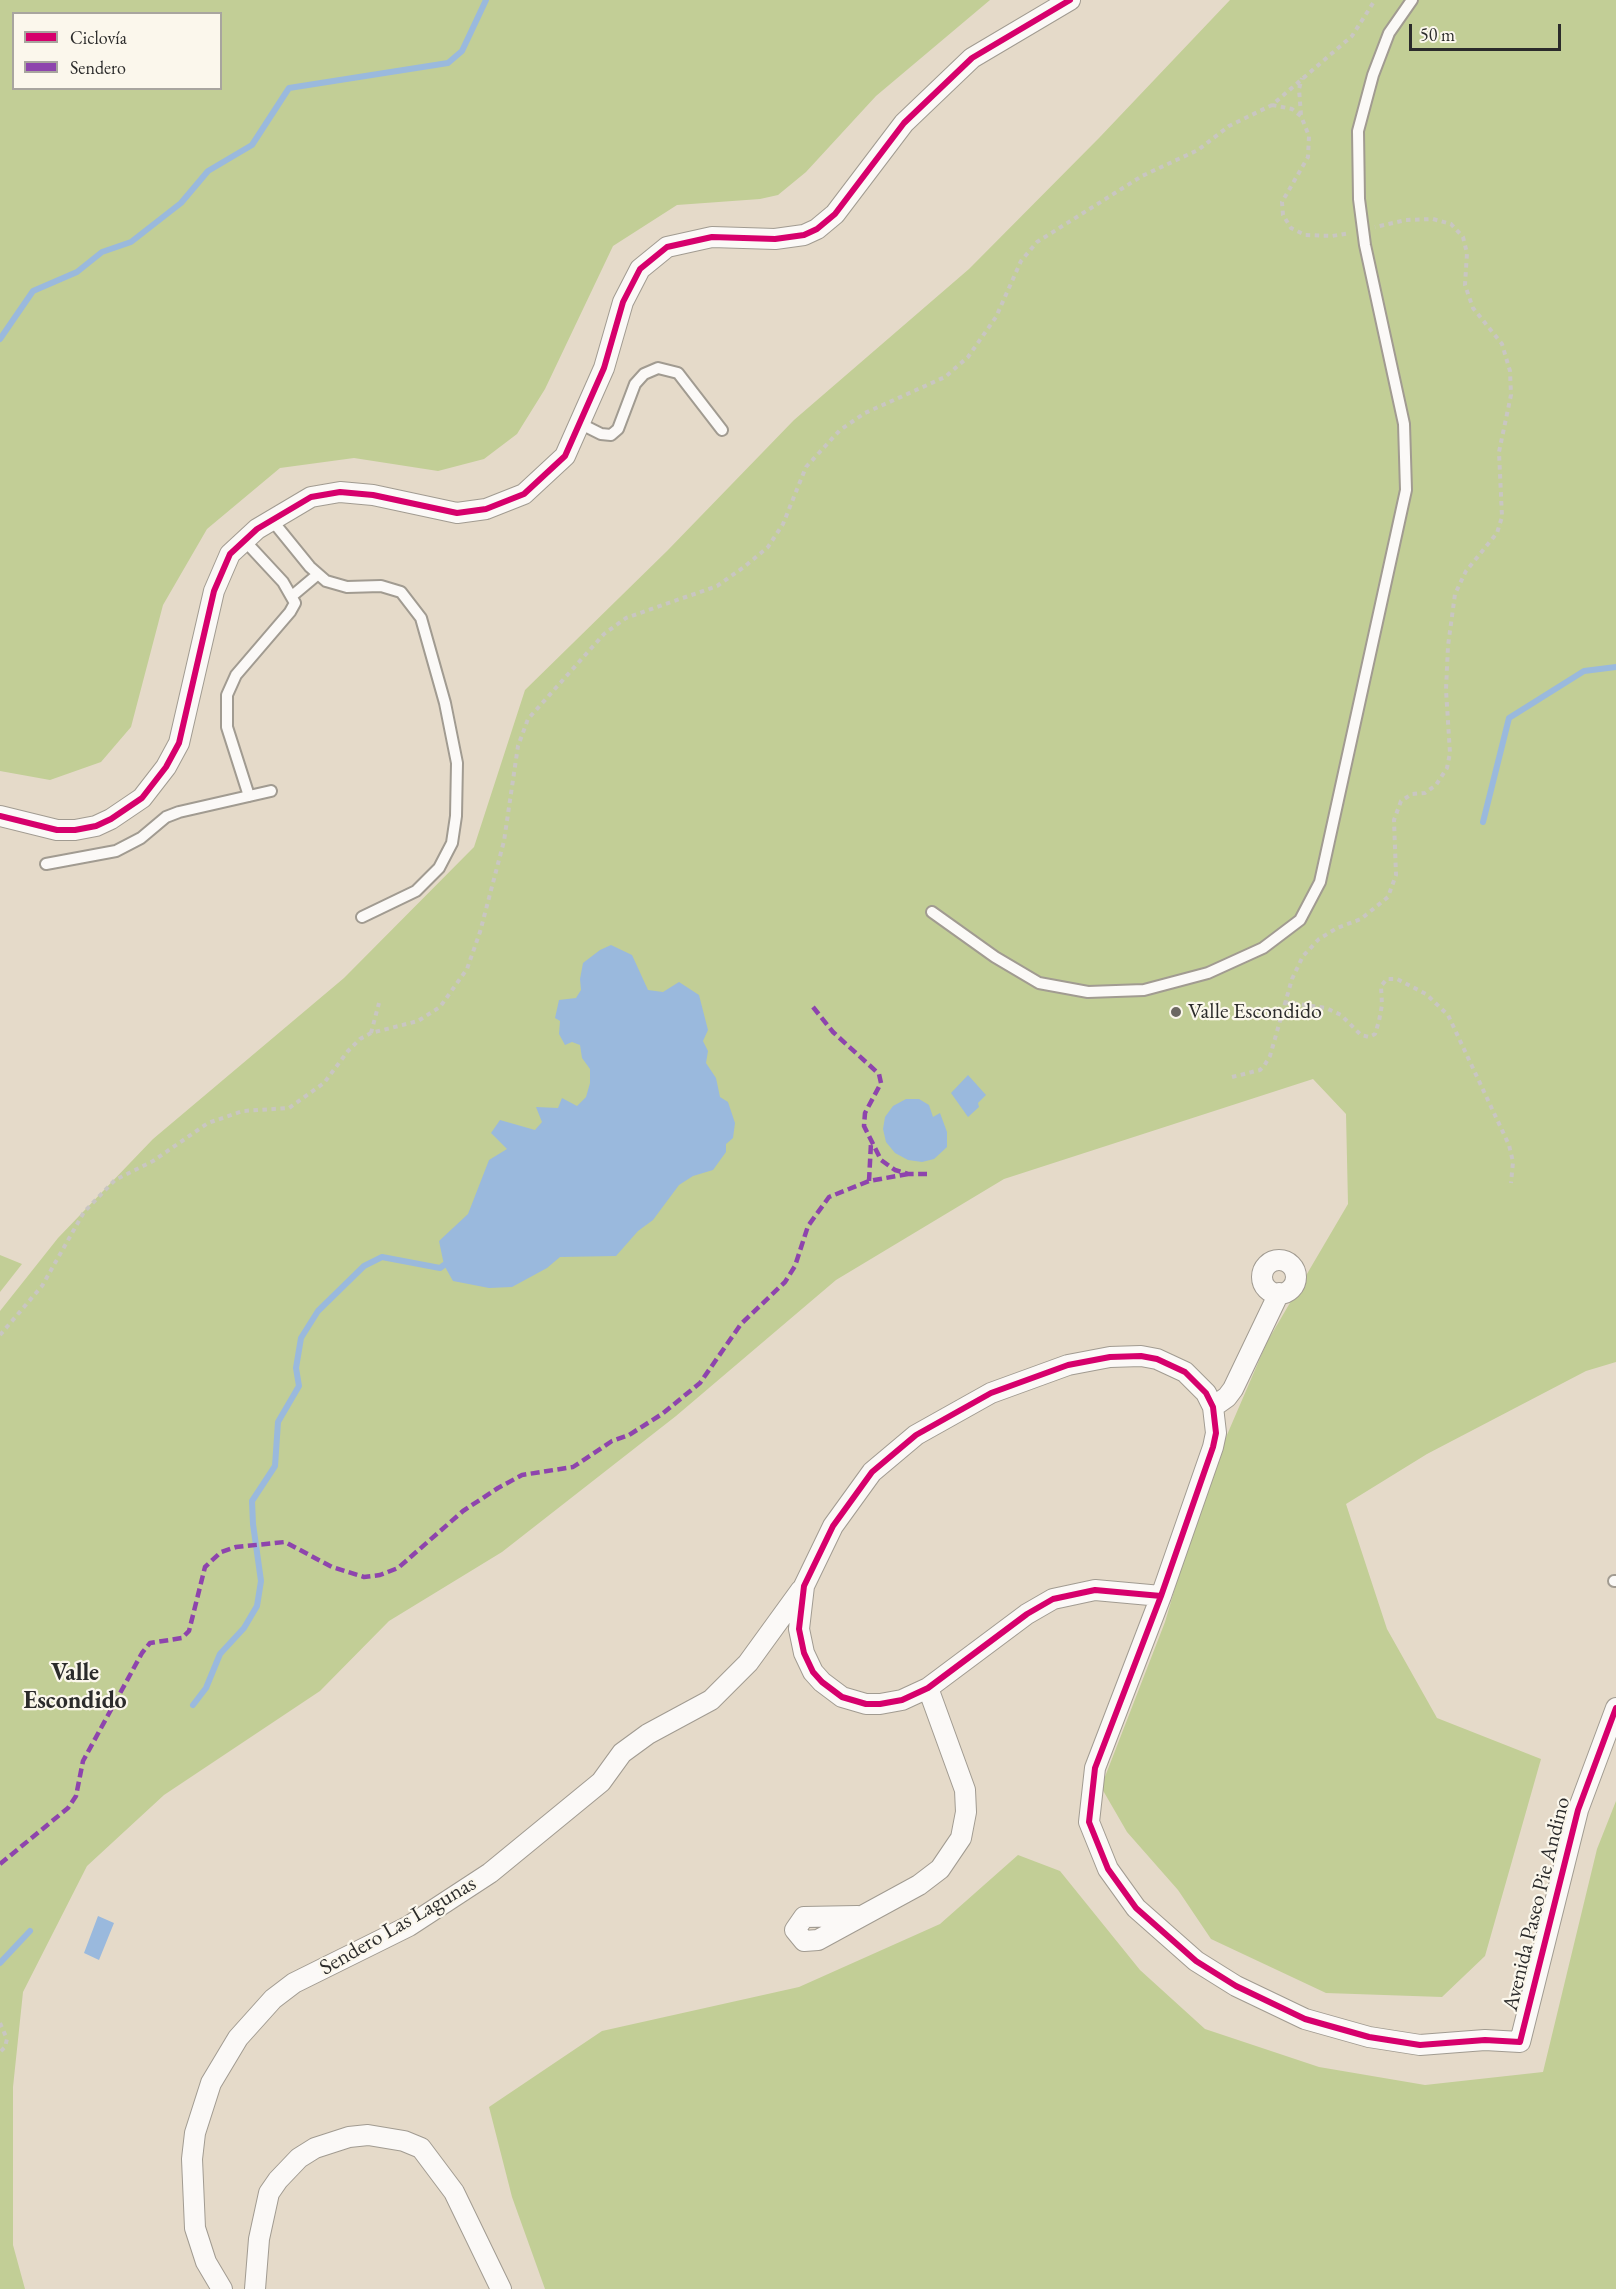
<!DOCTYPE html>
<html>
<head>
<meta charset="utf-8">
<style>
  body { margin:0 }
  #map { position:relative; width:1616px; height:2289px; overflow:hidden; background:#e5dac9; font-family:"EB Garamond",serif }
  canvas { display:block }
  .legend { position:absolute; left:12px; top:12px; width:210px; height:78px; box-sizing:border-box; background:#fbf7ec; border:2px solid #a8a59f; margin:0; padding:8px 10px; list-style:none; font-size:18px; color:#2b2b2b }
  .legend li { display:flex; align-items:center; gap:12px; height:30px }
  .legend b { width:30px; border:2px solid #a8a59f }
  .scale { position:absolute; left:1409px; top:24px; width:152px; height:27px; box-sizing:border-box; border:3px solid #2b2b2b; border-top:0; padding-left:8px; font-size:18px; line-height:21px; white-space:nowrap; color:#2b2b2b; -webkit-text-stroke:4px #fbf7ec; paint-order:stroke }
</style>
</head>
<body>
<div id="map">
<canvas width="1616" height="2289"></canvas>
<ul class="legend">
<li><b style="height:8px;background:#d6006c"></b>Ciclovía</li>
<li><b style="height:8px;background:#8e44ad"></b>Sendero</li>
</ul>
<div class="scale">50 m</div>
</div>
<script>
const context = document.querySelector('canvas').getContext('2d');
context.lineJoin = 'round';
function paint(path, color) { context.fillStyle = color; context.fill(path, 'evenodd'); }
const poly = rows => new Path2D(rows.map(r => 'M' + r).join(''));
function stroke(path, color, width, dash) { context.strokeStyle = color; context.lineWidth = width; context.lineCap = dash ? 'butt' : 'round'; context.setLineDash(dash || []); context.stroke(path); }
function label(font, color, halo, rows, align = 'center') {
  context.font = font + ' "EB Garamond",serif'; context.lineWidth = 4.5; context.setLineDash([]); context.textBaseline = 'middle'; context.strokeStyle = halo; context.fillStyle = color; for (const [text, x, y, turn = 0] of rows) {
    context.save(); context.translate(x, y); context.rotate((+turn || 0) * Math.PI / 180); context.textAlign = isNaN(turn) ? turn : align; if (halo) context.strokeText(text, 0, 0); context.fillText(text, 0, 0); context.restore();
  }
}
paint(poly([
  [0,0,990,0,876,96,806,172,778,195,760,199,677,205,613,246,545,389,517,434,484,459,438,471,354,458,280,468,207,529,163,605,131,727,101,762,50,780,0,771],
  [14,14,220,14,220,88,14,88],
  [1230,0,1616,0,1616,1362,1586,1371,1427,1454,1346,1504,1387,1629,1437,1718,1541,1759,1485,1956,1442,1997,1326,1993,1211,1939,1178,1890,1127,1832,1101,1787,1165,1622,1205,1486,1267,1342,1348,1204,1346,1114,1313,1079,1004,1179,836,1280,676,1416,502,1552,389,1621,320,1691,164,1795,87,1866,23,1992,13,2087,13,2245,25,2289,0,2289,0,1311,58,1238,153,1139,344,978,474,847,525,690,667,551,794,420,969,269,1099,138],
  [0,1255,22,1264,0,1292],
  [1616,1801,1616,2289,545,2289,512,2197,489,2107,602,2031,799,1987,940,1924,1018,1855,1060,1871,1140,1970,1205,2029,1319,2067,1425,2085,1543,2072,1597,1849]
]), '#c2ce96');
paint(poly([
  [611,945,632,955,648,990,663,992,679,982,699,995,708,1030,703,1041,708,1051,706,1063,716,1078,720,1097,728,1102,735,1123,733,1138,726,1144,726,1152,713,1170,693,1176,679,1185,653,1220,638,1231,616,1256,560,1257,547,1268,512,1287,489,1288,453,1281,444,1265,439,1241,468,1214,489,1160,507,1149,491,1133,500,1120,535,1130,542,1122,536,1107,558,1108,562,1098,577,1106,586,1097,590,1083,590,1069,582,1058,580,1045,572,1042,565,1045,559,1034,560,1021,555,1018,559,1000,576,998,581,990,580,979,583,963,600,950],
  [968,1075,986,1095,978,1103,979,1107,968,1117,951,1093],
  [906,1099,919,1099,929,1105,933,1117,940,1113,947,1132,947,1147,934,1159,922,1162,908,1160,895,1153,886,1142,883,1129,885,1117,893,1106],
  [98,1916,114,1923,99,1960,84,1953]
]), '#9ab9dd');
stroke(poly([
  [0,339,33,291,77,272,102,252,131,242,181,203,208,171,252,145,289,88,448,63,462,51,486,0],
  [1483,822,1509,718,1584,671,1616,667],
  [193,1705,206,1688,220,1654,244,1628,257,1606,261,1581,253,1524,252,1501,275,1466,278,1422,299,1386,296,1368,301,1338,318,1311,364,1266,382,1257,440,1268,444,1265],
  [0,1963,30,1931]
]), '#9ab9dd', 6);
const lane = poly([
  [581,424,601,434,611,435,618,429,635,384,644,374,658,368,678,373,722,430],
  [271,519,310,567,326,581,347,587,381,586,401,592,421,618,445,703,457,763,456,816,452,843,439,868,416,891,362,917],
  [244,540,283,582,295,603,290,612,236,675,227,695,227,727,249,796],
  [292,596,317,575],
  [46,864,116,851,141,838,166,817,179,812,271,791],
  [932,912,995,957,1039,983,1088,992,1144,990,1208,973,1263,948,1300,920,1320,882,1406,490,1404,424,1365,245,1359,199,1358,131,1373,75,1389,33,1412,0],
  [1614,1581,1616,1581]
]);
const street = poly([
  [0,816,57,830,75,830,96,826,111,819,142,798,166,767,179,743,214,591,230,554,257,529,311,497,340,492,373,495,457,513,486,509,524,494,565,456,604,368,623,302,640,269,667,247,712,237,775,239,804,235,817,229,835,214,904,123,972,58,1070,0],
  '1262 1277a17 17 0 1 1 34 0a17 17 0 1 1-34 0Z',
  [1213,1407,1227,1397,1233,1389,1279,1293],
  [1161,1596,1095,1590,1053,1599,1027,1614,928,1688,902,1700,880,1704,866,1704,842,1697,822,1682,813,1672,804,1653,799,1629,804,1586,833,1526,872,1472,916,1435,991,1393,1068,1365,1110,1357,1141,1356,1157,1359,1185,1372,1206,1393,1213,1407,1216,1433,1213,1447,1161,1596,1095,1768,1089,1822,1108,1869,1136,1908,1196,1961,1236,1986,1305,2019,1369,2037,1420,2045,1485,2040,1520,2042,1578,1810,1616,1708],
  [858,1916,804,1917,795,1930,804,1941,818,1940,919,1885,940,1869,961,1838,966,1812,965,1790,928,1688],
  [222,2289,206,2262,195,2228,192,2159,195,2133,211,2083,238,2038,273,1999,294,1983,409,1926,490,1873,601,1782,622,1753,648,1734,711,1700,748,1663,801,1590],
  [255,2289,259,2239,269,2193,278,2180,299,2158,315,2148,349,2137,368,2135,404,2141,421,2148,454,2192,501,2289]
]);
stroke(lane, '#a19b91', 14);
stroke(street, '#a19b91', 22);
stroke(poly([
  [1272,105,1292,109,1301,116,1309,136,1308,157,1282,202,1283,215,1291,228,1305,235,1332,236,1350,233],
  [1301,115,1299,89,1302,78],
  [1284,1002,1326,1008,1341,1015,1361,1035,1369,1037,1375,1034,1379,1021,1382,1005,1381,986,1387,979,1397,979,1426,994,1448,1015,1509,1145,1513,1162,1511,1183],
  [371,1033,379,1003],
  [1232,1077,1260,1070,1264,1066,1270,1056,1292,979,1303,956,1319,939,1337,928,1361,919,1388,897,1396,875,1394,820,1401,801,1412,794,1425,793,1436,785,1447,768,1450,753,1446,690,1448,646,1455,594,1466,571,1497,533,1502,517,1499,452,1511,395,1510,371,1502,344,1473,308,1465,285,1467,253,1463,237,1451,224,1433,219,1406,220,1375,227],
  [0,1335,42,1286,84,1212,115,1180,153,1161,208,1123,243,1111,289,1108,324,1083,348,1051,360,1039,371,1033,418,1021,440,1007,467,969,480,932,504,841,518,746,528,719,604,634,626,618,717,586,744,567,768,547,783,524,806,467,840,430,865,413,945,377,968,357,996,317,1021,261,1037,242,1142,176,1198,150,1229,126,1272,105,1352,36,1375,0],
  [0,2023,7,2039,5,2047,0,2052]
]), '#c9c6c2', 4, [4.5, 4.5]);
stroke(lane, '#fbf9f7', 10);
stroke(street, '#fbf9f7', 20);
stroke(poly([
  [813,1007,833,1032,879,1074,881,1083,865,1113,864,1126,881,1160,895,1170,908,1174,927,1174],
  [869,1181,871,1143],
  [0,1864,68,1808,76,1796,83,1761,142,1653,150,1643,182,1638,189,1631,205,1567,221,1552,236,1547,285,1542,332,1567,364,1577,380,1575,398,1568,463,1511,498,1488,522,1475,573,1467,612,1441,629,1435,662,1414,700,1383,741,1324,785,1282,795,1266,808,1226,829,1197,869,1181,908,1174]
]), '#8e44ad', 4.5, [9, 4.5]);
stroke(poly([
  [0,816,57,830,75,830,96,826,111,819,142,798,166,767,179,743,214,591,230,554,257,529,311,497,340,492,373,495,457,513,486,509,524,494,565,456,604,368,623,302,640,269,667,247,712,237,775,239,804,235,817,229,835,214,904,123,972,58,1070,0],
  [1161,1596,1095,1590,1053,1599,1027,1614,928,1688,902,1700,880,1704,866,1704,842,1697,822,1682,813,1672,804,1653,799,1629,804,1586,833,1526,872,1472,916,1435,991,1393,1068,1365,1110,1357,1141,1356,1157,1359,1185,1372,1206,1393,1213,1407,1216,1433,1213,1447,1161,1596,1095,1768,1089,1822,1108,1869,1136,1908,1196,1961,1236,1986,1305,2019,1369,2037,1420,2045,1485,2040,1520,2042,1578,1810,1616,1708]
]), '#d6006c', 6);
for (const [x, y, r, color] of [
  [1176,1012,6,"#6c6862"]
]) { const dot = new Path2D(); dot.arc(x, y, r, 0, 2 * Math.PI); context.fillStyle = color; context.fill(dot); stroke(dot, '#fbf7ec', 2); }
label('22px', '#2b2b2b', '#fbf7ec', [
  ["Valle Escondido",1188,1012]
], 'left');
label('22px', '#2b2b2b', '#fbf7ec', [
  ["Avenida Paseo Pie Andino",1537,1904,-76],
  ["Sendero Las Lagunas",398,1926,-30]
]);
label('bold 24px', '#2b2b2b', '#fbf7ec', [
  ["Valle",75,1673],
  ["Escondido",75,1701]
]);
</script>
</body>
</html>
